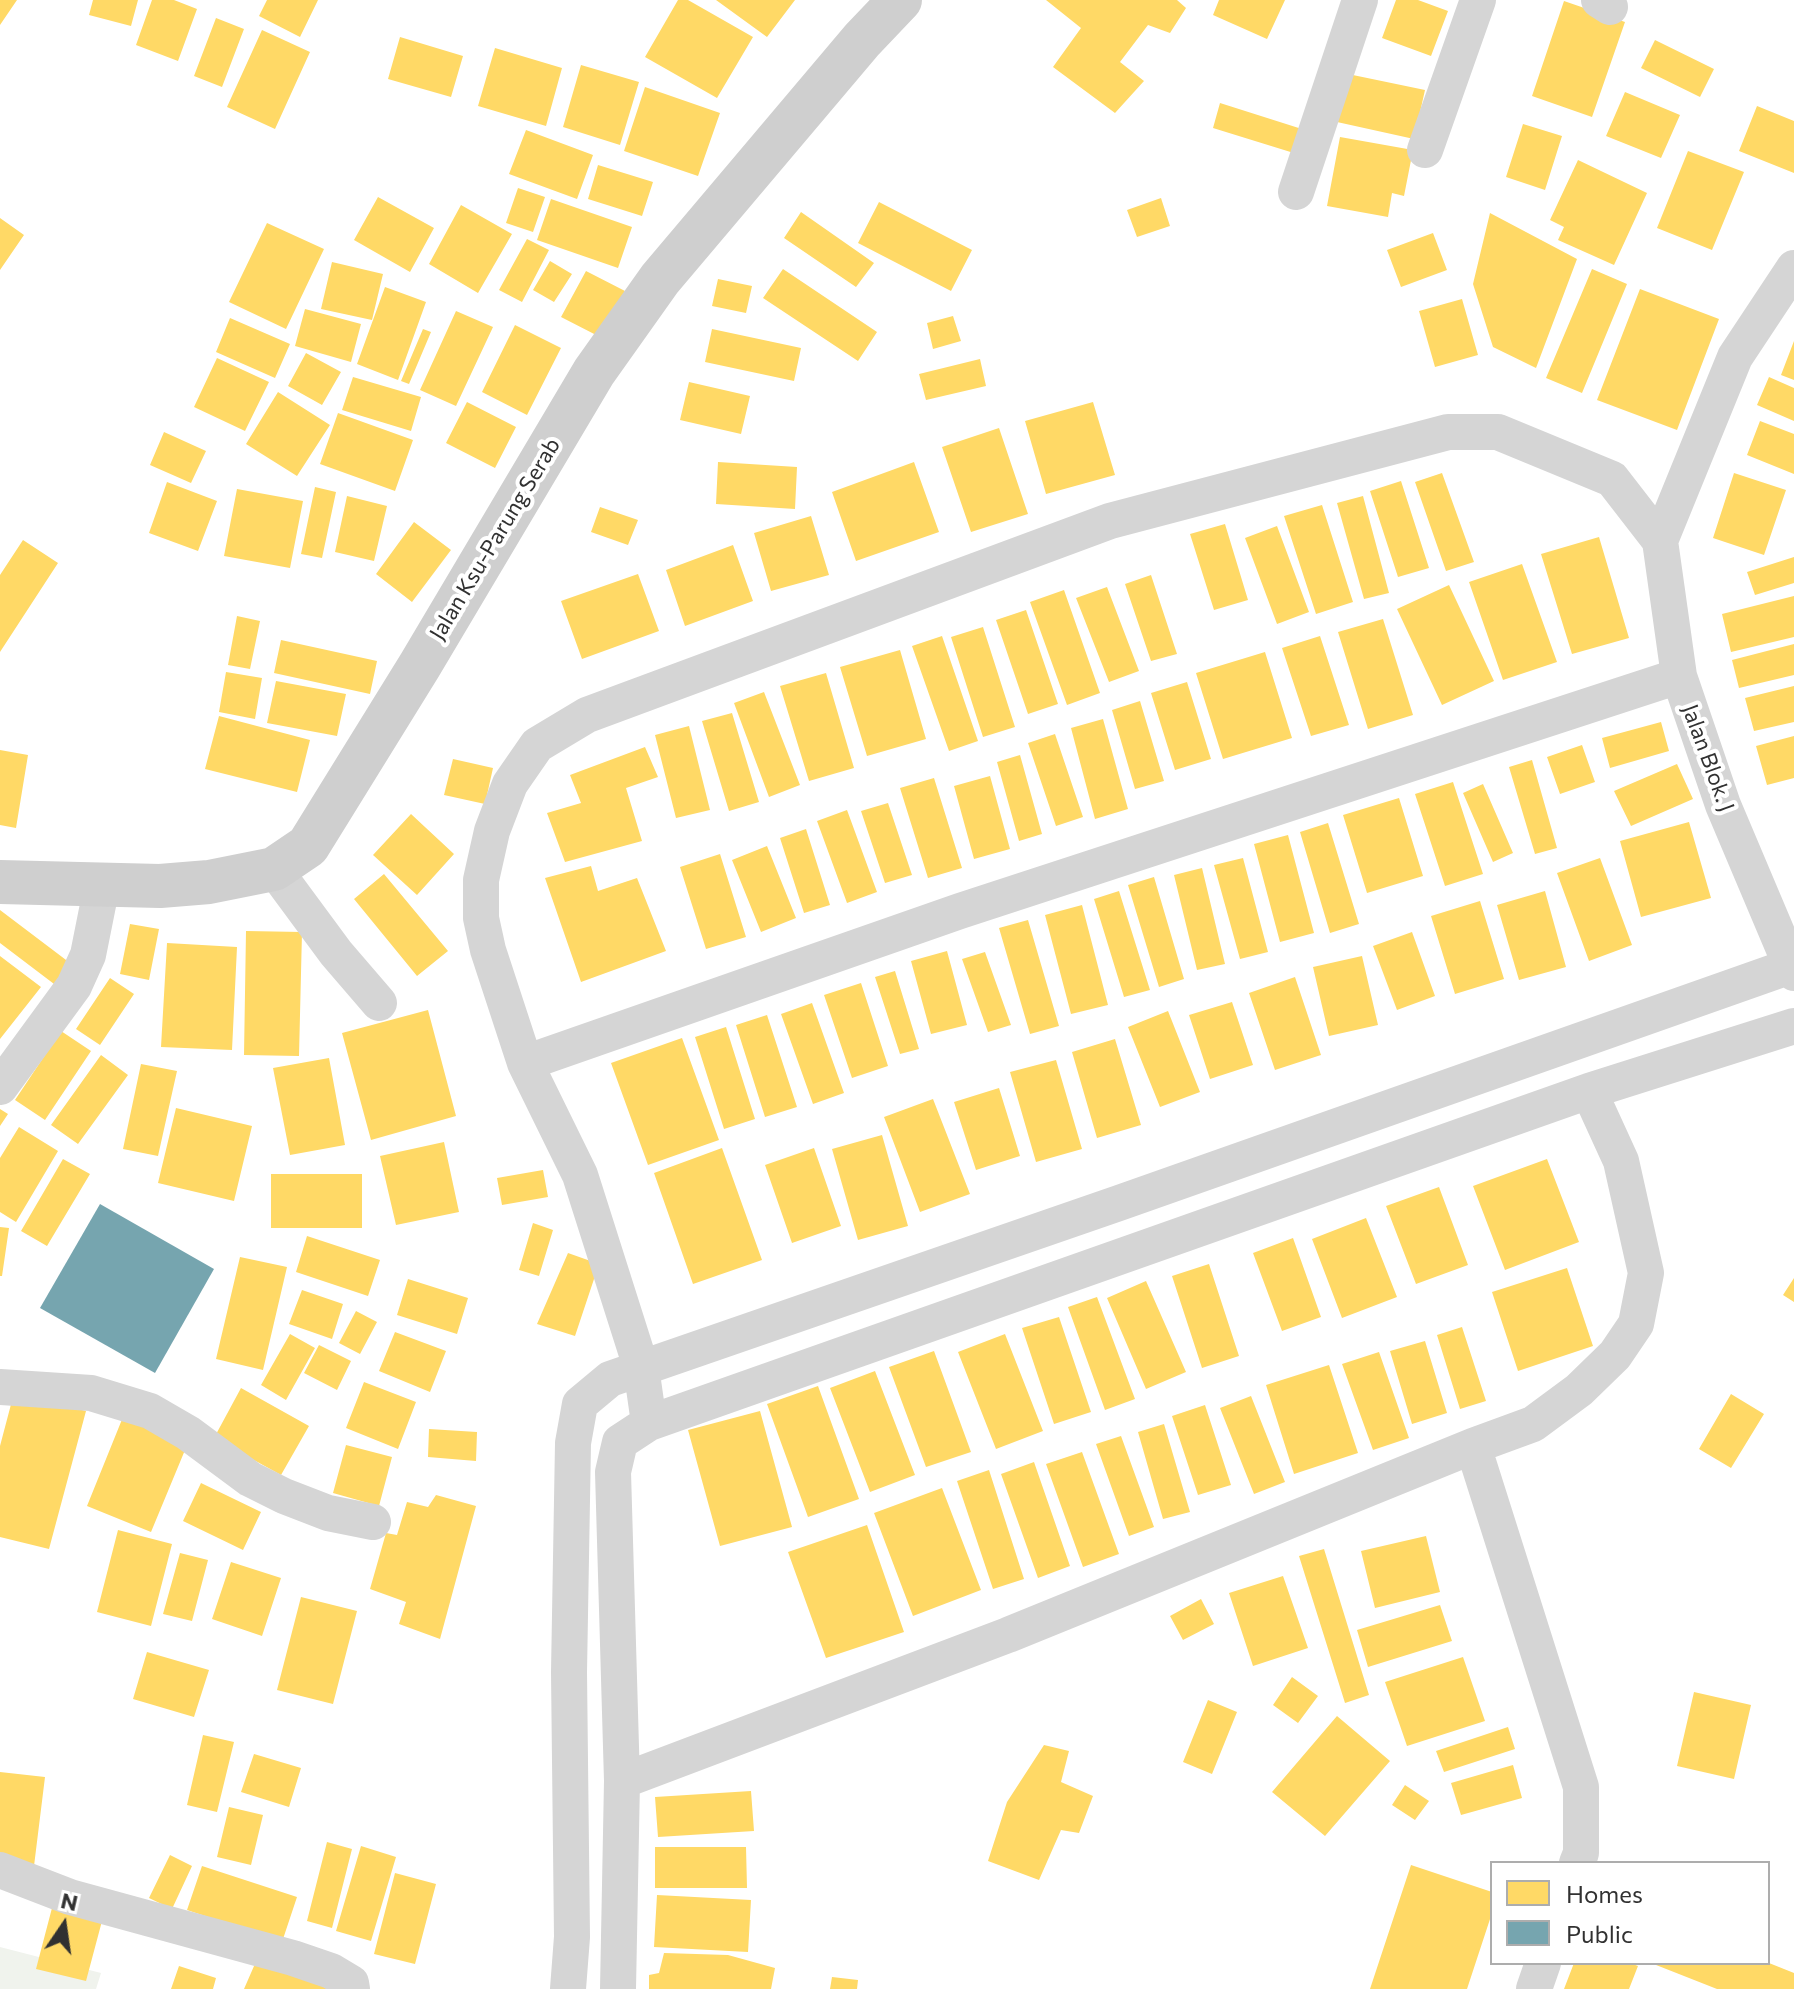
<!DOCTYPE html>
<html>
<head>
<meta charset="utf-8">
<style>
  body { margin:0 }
  #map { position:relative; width:1794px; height:1989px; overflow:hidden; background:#fff; font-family:Commissioner,sans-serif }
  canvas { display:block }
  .legend { position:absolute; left:1490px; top:1861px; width:280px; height:104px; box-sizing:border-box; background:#fff; border:2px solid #adadad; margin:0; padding:10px 14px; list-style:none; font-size:24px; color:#313131 }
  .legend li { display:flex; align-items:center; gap:16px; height:40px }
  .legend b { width:40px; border:2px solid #adadad }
  .north { position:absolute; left:24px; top:1885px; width:80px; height:80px; -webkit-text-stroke:6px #fff; paint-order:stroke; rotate:13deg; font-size:22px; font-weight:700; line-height:32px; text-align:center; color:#313131 }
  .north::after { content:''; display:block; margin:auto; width:28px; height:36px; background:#313131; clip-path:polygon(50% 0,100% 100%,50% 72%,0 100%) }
</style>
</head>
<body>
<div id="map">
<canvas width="1794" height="1989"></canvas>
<ul class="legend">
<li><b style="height:22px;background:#ffd966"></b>Homes</li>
<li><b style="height:22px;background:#76a5af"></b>Public</li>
</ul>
<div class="north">N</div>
</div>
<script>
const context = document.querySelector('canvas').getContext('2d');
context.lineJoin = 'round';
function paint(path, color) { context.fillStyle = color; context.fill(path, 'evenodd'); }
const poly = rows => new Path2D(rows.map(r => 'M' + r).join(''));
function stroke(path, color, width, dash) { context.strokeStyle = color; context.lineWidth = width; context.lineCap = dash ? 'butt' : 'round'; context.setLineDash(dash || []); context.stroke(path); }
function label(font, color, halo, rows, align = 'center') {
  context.font = font + ' Commissioner,sans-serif'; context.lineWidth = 8; context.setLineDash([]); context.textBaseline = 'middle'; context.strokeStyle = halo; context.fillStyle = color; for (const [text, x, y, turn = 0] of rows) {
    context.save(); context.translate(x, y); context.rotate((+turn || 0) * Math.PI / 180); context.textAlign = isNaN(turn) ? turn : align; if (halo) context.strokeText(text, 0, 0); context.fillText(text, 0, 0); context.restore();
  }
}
paint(poly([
  [0,1947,101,1973,96,1989,0,1989]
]), '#f0f3ed');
paint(poly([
  [0,0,17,0,0,25],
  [93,0,138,0,131,26,89,15],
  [152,0,174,0,197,9,178,61,136,45],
  [267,0,318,0,300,37,259,16],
  [678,0,688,0,753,37,717,98,645,57],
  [716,0,795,0,767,37],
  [1046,0,1177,0,1186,8,1170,33,1148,25,1120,62,1144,81,1115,113,1053,67,1081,28],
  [1219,0,1285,0,1267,39,1213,15],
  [1396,0,1418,0,1448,11,1431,56,1382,38],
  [1564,1,1625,22,1592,117,1532,96],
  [216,18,244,29,222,87,194,76],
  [262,30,310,52,275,129,227,107],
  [400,37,463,56,451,97,388,79],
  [1655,40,1714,69,1700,97,1641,68],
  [495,48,562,68,546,126,478,106],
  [581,65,639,82,620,145,563,127],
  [1348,74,1425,90,1414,139,1337,122],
  [645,87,720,113,698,176,624,151],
  [1625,92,1680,115,1661,158,1606,136],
  [1220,103,1305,130,1297,154,1213,128],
  [1757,106,1794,121,1794,173,1739,151],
  [1523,124,1562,136,1545,190,1506,177],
  [526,130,593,155,577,199,509,174],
  [1340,137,1413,150,1404,196,1392,193,1388,217,1327,206],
  [1688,151,1744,172,1712,250,1657,228],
  [1578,160,1647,193,1614,265,1558,240,1564,227,1550,220],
  [598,165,653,182,642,216,588,199],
  [518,188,545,197,533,232,506,223],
  [378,197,434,228,410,272,354,240],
  [1161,198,1170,226,1137,237,1127,210],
  [551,199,632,227,618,268,537,240],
  [879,202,972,250,951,291,858,243],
  [461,205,512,234,478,293,429,264],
  [801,212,874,263,856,287,784,238],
  [1490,213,1577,259,1536,368,1493,347,1473,284],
  [0,218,24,235,0,270],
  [267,223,324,249,286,329,229,302],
  [1433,233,1447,270,1401,287,1387,250],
  [527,239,549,250,522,302,499,290],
  [550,261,572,274,554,302,533,290],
  [332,262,383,274,372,320,321,309],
  [783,269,877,332,858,361,763,298],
  [1592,269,1627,284,1582,393,1546,378],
  [586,271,625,291,600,337,561,317],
  [718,279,752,286,746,313,712,306],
  [385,287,426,302,398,380,357,364],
  [1640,289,1719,319,1677,430,1597,400],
  [1462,299,1478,355,1435,367,1419,311],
  [305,309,361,324,351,362,295,346],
  [456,311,493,327,456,406,420,390],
  [953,316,961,341,933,349,927,323],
  [230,318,290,344,275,378,216,352],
  [515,325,561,348,527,415,482,392],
  [423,329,431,332,409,384,401,381],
  [712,329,801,348,794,381,705,362],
  [1794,341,1794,380,1781,375],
  [306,353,341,372,322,405,288,386],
  [217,358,269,382,245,431,194,407],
  [980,359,986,386,926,400,919,374],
  [353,377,421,397,411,431,342,410],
  [1769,377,1794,388,1794,421,1757,405],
  [689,382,750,396,741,434,680,420],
  [278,392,330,425,297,476,246,444],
  [467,402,516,427,495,468,446,443],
  [1093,402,1115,475,1046,494,1025,421],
  [338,413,413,440,395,491,320,464],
  [1760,421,1794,434,1794,474,1747,455],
  [999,428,1028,514,971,532,942,447],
  [164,432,206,451,191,483,150,465],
  [718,462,797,467,795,509,716,504],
  [914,462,939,532,856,561,832,492],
  [1442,473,1474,562,1446,571,1415,482],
  [1734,473,1786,490,1764,555,1713,538],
  [1401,481,1429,568,1398,577,1370,491],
  [167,482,217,501,198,551,149,533],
  [315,487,336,492,322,558,301,554],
  [237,489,303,501,290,568,224,556],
  [347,496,387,506,374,561,335,552],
  [1363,496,1389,593,1364,599,1337,503],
  [1322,505,1353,602,1316,614,1284,516],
  [600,507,638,520,628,545,591,532],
  [811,516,829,575,771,591,754,533],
  [414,522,451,550,412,602,376,574],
  [1225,524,1248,600,1214,610,1190,534],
  [1277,526,1309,612,1277,624,1245,538],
  [1599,537,1629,638,1572,654,1541,554],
  [23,540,58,563,0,652,0,575],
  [733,545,753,601,685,626,666,570],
  [1794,557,1794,583,1755,595,1747,572],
  [1522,564,1557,662,1503,680,1469,582],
  [638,574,659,631,582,659,561,601],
  [1151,575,1177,654,1151,661,1125,584],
  [1449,585,1494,681,1442,705,1397,609],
  [1107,587,1139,671,1109,682,1076,598],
  [1064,590,1100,693,1067,705,1030,602],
  [1794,596,1794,637,1731,652,1722,614],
  [1026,610,1058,704,1028,714,996,620],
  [237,616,260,621,250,669,228,665],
  [1383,619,1413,715,1368,729,1338,632],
  [983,627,1015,727,983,737,951,637],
  [942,636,978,741,949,751,912,646],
  [1320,636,1349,725,1311,736,1282,648],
  [281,640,377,661,370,694,274,673],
  [1794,644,1794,675,1739,688,1732,660],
  [900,650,926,739,867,756,840,667],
  [1265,652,1292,738,1223,759,1196,673],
  [226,672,262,678,255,719,219,712],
  [826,673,854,768,809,781,780,686],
  [276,681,346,694,337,736,267,723],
  [1187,682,1211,759,1175,770,1151,693],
  [1794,686,1794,722,1754,731,1745,698],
  [764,692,800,785,769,797,734,703],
  [1140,701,1164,781,1135,789,1112,710],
  [732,713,759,802,729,811,702,721],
  [219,716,310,740,297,792,205,769],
  [1103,719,1128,809,1095,819,1071,728],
  [1661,722,1669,751,1610,768,1602,738],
  [689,726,710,810,676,818,655,735],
  [1055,734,1083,817,1056,826,1028,743],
  [1794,736,1794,778,1767,785,1756,746],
  [1582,745,1595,782,1560,794,1547,757],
  [645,747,658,777,626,788,642,841,565,862,547,813,581,803,570,775],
  [0,750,28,755,16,828,0,825],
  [1020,755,1042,834,1019,841,997,762],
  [453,759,493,768,485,804,444,795],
  [1532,760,1557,848,1535,854,1509,767],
  [1677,764,1693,799,1631,826,1614,791],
  [990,776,1010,849,974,859,954,786],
  [934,778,962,868,928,878,900,788],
  [1453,782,1483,874,1445,886,1415,794],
  [1483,784,1513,853,1493,862,1463,793],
  [1399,798,1423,876,1367,893,1343,815],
  [888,803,912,875,885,883,861,811],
  [847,810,877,892,847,903,817,821],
  [411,814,454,854,417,895,373,855],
  [1689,822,1711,898,1641,917,1620,841],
  [1328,823,1359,924,1330,933,1300,832],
  [806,829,830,905,804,913,780,838],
  [1288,835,1314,933,1280,942,1254,844],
  [767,846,796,918,761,932,732,860],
  [720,854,746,937,706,949,680,867],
  [1243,858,1268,952,1240,959,1214,865],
  [1600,858,1632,945,1589,961,1557,873],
  [591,866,598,891,637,878,666,951,581,982,545,878],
  [1202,868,1225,964,1197,970,1174,875],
  [384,874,448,951,417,976,354,899],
  [1154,877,1184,979,1159,987,1128,885],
  [1119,891,1150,990,1124,997,1094,899],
  [1545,891,1566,967,1519,980,1497,905],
  [1480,901,1504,979,1455,994,1431,916],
  [1082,905,1108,1005,1071,1014,1045,915],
  [0,910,74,966,58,987,0,943],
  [1028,920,1059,1026,1030,1034,999,928],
  [130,924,159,929,149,980,120,974],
  [246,931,302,932,299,1056,244,1055],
  [1412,932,1435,996,1397,1010,1373,946],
  [167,943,237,947,232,1050,161,1047],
  [947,951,967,1025,931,1034,911,961],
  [985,952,1011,1025,988,1032,962,959],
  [0,956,41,987,0,1039],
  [1362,956,1378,1025,1329,1036,1313,967],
  [895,971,919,1049,900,1054,875,977],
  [1295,977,1321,1055,1275,1070,1249,993],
  [110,978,134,994,100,1045,76,1029],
  [861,983,888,1066,852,1078,824,995],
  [1232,1002,1253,1065,1210,1079,1189,1015],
  [812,1003,844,1093,813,1104,781,1014],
  [428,1010,456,1116,371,1140,342,1033],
  [1168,1011,1200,1092,1160,1107,1128,1027],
  [767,1015,797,1107,765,1117,736,1025],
  [726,1027,755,1119,724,1129,695,1037],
  [61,1031,91,1051,45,1120,15,1100],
  [682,1038,719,1140,648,1165,611,1063],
  [1115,1039,1141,1125,1097,1138,1072,1052],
  [101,1055,128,1075,78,1144,51,1125],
  [329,1058,345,1145,290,1155,273,1068],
  [1056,1060,1082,1149,1036,1162,1010,1072],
  [141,1064,177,1071,158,1156,123,1149],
  [999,1088,1020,1156,976,1170,954,1102],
  [933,1099,970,1194,920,1212,884,1117],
  [176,1108,252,1126,234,1201,158,1183],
  [0,1109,8,1114,0,1126],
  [19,1127,58,1151,16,1222,0,1212,0,1158],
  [882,1135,908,1226,858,1240,832,1149],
  [444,1142,459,1212,396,1225,380,1156],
  [722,1148,762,1260,693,1284,654,1173],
  [814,1148,841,1226,792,1243,765,1165],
  [63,1159,90,1174,47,1246,21,1231],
  [1547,1159,1579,1242,1505,1270,1473,1186],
  [543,1170,548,1197,502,1205,497,1178],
  [271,1174,362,1174,362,1228,271,1228],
  [1439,1187,1468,1265,1416,1284,1386,1206],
  [1366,1218,1397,1297,1342,1318,1312,1239],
  [533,1223,553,1230,539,1276,519,1270],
  [0,1227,9,1228,2,1276,0,1276],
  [307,1236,380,1260,368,1296,296,1272],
  [1293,1238,1321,1317,1282,1331,1253,1253],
  [568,1253,599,1264,575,1336,537,1324],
  [240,1257,287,1267,263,1370,216,1359],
  [1209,1264,1239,1356,1202,1368,1172,1276],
  [1567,1268,1593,1346,1518,1371,1492,1292],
  [1794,1278,1794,1302,1783,1295],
  [408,1279,468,1298,457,1334,397,1315],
  [1146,1281,1186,1372,1146,1389,1107,1298],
  [302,1290,343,1304,332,1339,289,1324],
  [1097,1297,1135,1399,1105,1410,1068,1307],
  [356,1311,377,1322,360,1354,339,1343],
  [1059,1317,1091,1412,1054,1424,1022,1328],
  [1462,1327,1486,1401,1460,1409,1437,1335],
  [395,1332,446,1351,430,1392,379,1371],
  [290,1334,315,1348,286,1400,261,1385],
  [1005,1334,1043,1431,996,1449,958,1352],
  [1425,1341,1447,1413,1412,1424,1390,1351],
  [319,1345,351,1361,337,1390,304,1373],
  [934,1351,971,1452,926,1467,889,1367],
  [1379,1352,1409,1438,1373,1450,1342,1364],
  [1329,1365,1358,1453,1294,1474,1266,1385],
  [875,1371,915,1475,870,1492,830,1388],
  [364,1382,416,1402,398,1449,346,1428],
  [818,1386,859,1499,808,1517,767,1404],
  [241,1388,309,1426,281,1475,214,1438],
  [14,1393,86,1411,49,1549,0,1537,0,1446],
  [1731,1394,1764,1414,1731,1468,1699,1449],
  [1251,1396,1285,1482,1254,1494,1220,1408],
  [1205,1405,1231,1485,1198,1495,1172,1416],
  [760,1411,792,1527,720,1546,688,1430],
  [125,1412,190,1438,151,1532,87,1506],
  [1164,1424,1190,1512,1163,1519,1138,1432],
  [429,1429,477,1432,476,1461,428,1457],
  [1121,1436,1154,1527,1129,1536,1096,1444],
  [346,1445,392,1457,379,1506,333,1493],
  [1082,1452,1119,1554,1083,1567,1046,1464],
  [1034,1462,1070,1566,1038,1578,1001,1474],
  [989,1470,1024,1579,993,1589,957,1481],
  [201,1483,261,1512,243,1550,183,1521],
  [942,1488,981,1590,913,1616,874,1513],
  [436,1495,476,1506,440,1639,399,1624,406,1602,370,1589,386,1533,397,1535,407,1502,428,1507],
  [867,1525,904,1632,826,1658,788,1552],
  [118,1530,172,1544,151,1626,97,1612],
  [1426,1536,1440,1592,1375,1608,1361,1551],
  [1324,1549,1369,1695,1345,1703,1299,1556],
  [180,1553,208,1560,192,1621,163,1614],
  [231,1562,281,1578,262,1636,212,1619],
  [1283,1576,1308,1648,1253,1666,1229,1593],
  [301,1597,357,1611,333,1704,277,1690],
  [1201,1599,1214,1624,1183,1640,1170,1616],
  [1440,1605,1452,1641,1368,1667,1357,1630],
  [147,1652,209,1670,194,1717,133,1699],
  [1463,1657,1485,1721,1407,1746,1385,1682],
  [1292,1677,1318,1696,1298,1723,1273,1705],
  [1694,1692,1751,1705,1734,1779,1677,1766],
  [1208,1700,1237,1712,1212,1774,1183,1762],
  [1337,1716,1390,1761,1325,1836,1272,1792],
  [1508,1727,1515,1749,1444,1772,1436,1751],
  [203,1735,234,1742,217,1812,187,1805],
  [1044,1745,1069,1751,1061,1782,1093,1796,1079,1833,1061,1830,1039,1880,988,1861,1007,1802],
  [254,1754,301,1768,289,1807,241,1792],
  [1513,1765,1522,1798,1461,1815,1451,1783],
  [0,1772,45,1777,34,1866,0,1861],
  [1405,1785,1429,1801,1415,1820,1392,1805],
  [751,1791,754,1831,658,1837,655,1797],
  [229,1807,263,1815,251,1865,217,1857],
  [327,1842,352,1849,332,1928,307,1921],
  [361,1846,396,1857,371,1941,336,1931],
  [655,1847,746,1847,747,1888,655,1888],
  [170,1855,192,1866,172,1909,149,1898],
  [1411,1865,1492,1892,1492,1913,1467,1989,1370,1989],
  [202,1866,297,1897,282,1942,187,1910],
  [395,1873,436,1884,415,1964,374,1954],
  [657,1895,751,1900,748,1952,654,1947],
  [52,1908,102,1921,86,1981,36,1969],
  [261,1950,343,1989,244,1989],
  [664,1953,728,1955,775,1968,771,1989,649,1989,649,1975,659,1973],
  [1574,1963,1630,1963,1638,1966,1629,1989,1564,1989],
  [1651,1963,1769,1963,1794,1973,1794,1989,1717,1989],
  [179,1966,216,1978,213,1989,171,1989],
  [832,1977,858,1980,857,1989,830,1989]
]), '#ffd966');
paint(poly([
  [100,1204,214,1269,155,1373,40,1308]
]), '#76a5af');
stroke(poly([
  [1599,0,1610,7],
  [1425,150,1478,0],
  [1296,192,1360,0],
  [1660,541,1735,357,1794,268],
  [274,869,336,953,379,1003],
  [525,1063,488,950,481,918,481,880,492,831,510,784,537,745,587,715,1110,521,1448,432,1498,432,1612,479,1660,541,1679,676,1723,805,1794,973],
  [0,1087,74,986,88,955,102,885],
  [0,1387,91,1393,150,1411,188,1433,250,1479,284,1496,328,1513,373,1522],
  [649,1423,641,1367,580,1175,525,1063,960,911,1679,676],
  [1473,1446,1581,1787,1581,1853,1577,1863],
  [622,1781,1008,1635,1473,1446,1533,1424,1579,1390,1615,1355,1636,1324,1646,1273,1621,1161,1589,1091],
  [0,1870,70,1897,293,1958,331,1971,351,1983,352,1989],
  [568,1989,572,1937,569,1672,573,1443,580,1404,610,1379,1119,1203,1794,965],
  [618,1989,622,1781,613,1472,620,1442,649,1423,1589,1091,1794,1026],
  [1534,1989,1543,1963]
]), '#d5d5d5', 36);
stroke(poly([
  [0,882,160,886,209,882,274,869,308,846,420,665,594,372,660,279,862,40,900,0]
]), '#cfcfcf', 44);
label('22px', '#313131', '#fff', [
  ["Jalan Ksu-Parung Serab",495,539,-59],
  ["Jalan Blok. J",1708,758,70]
]);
</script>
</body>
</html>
